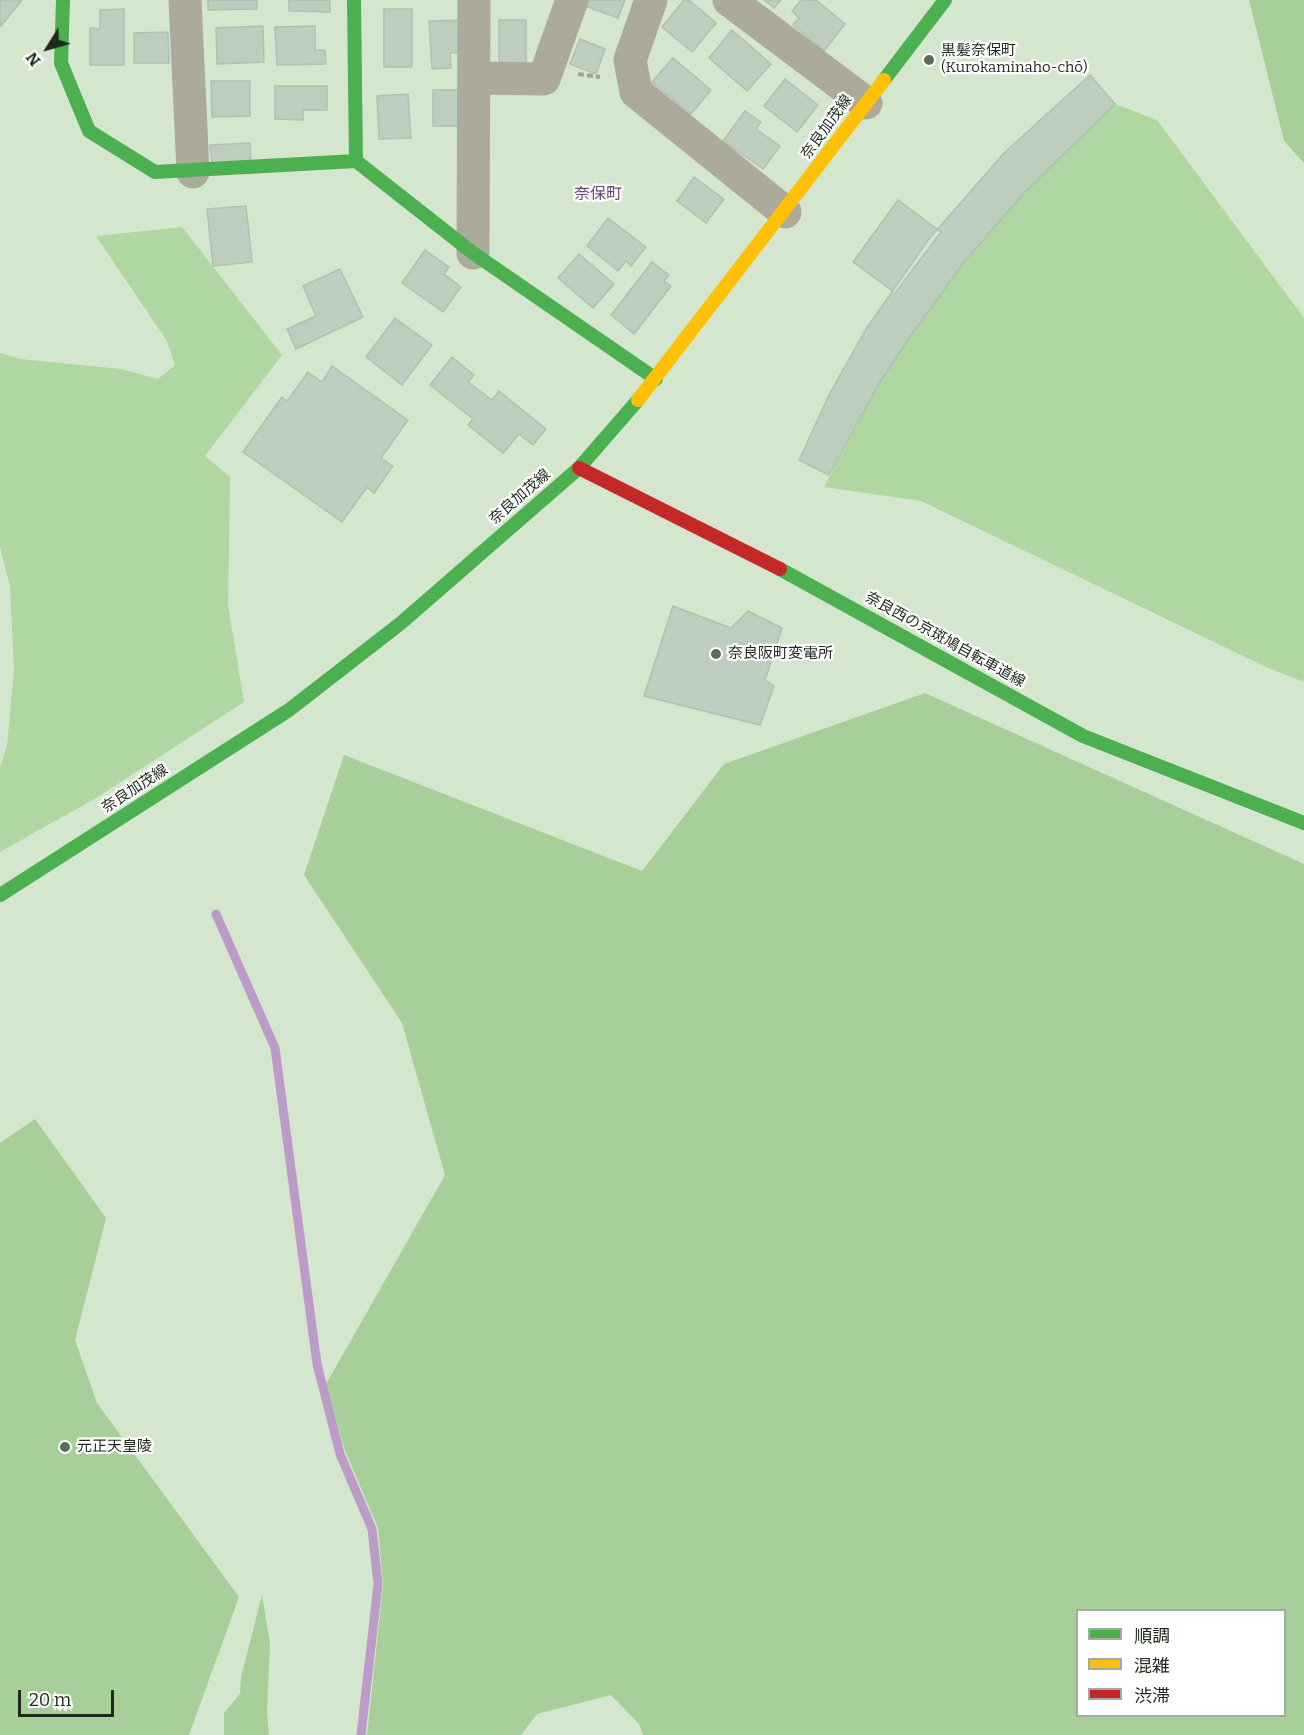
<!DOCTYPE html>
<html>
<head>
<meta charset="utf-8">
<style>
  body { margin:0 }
  #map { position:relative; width:1304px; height:1735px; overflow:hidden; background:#d5e6ce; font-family:Bitter,"Noto Sans JP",serif }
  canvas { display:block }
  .legend { position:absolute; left:1076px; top:1609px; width:210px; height:108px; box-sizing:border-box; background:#fff; border:2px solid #a5a9a3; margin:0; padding:8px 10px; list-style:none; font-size:18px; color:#1d2919 }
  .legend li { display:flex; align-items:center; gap:12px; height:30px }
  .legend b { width:30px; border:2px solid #a5a9a3 }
  .north { position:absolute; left:18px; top:18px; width:60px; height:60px; -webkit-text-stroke:4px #fff; paint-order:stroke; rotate:233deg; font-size:16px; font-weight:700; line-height:24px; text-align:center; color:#1d2919 }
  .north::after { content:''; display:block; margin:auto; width:21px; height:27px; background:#1d2919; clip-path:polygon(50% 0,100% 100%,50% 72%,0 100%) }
  .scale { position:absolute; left:18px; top:1690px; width:96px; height:27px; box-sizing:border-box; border:3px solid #1d2919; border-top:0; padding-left:8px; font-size:18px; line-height:21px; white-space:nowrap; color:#1d2919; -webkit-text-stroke:4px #fff; paint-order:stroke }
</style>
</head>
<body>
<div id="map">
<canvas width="1304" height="1735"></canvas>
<ul class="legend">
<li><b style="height:8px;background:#4caf50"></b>順調</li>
<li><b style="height:8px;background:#ffc107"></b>混雑</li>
<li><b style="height:8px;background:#c62828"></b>渋滞</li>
</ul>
<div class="north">N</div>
<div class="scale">20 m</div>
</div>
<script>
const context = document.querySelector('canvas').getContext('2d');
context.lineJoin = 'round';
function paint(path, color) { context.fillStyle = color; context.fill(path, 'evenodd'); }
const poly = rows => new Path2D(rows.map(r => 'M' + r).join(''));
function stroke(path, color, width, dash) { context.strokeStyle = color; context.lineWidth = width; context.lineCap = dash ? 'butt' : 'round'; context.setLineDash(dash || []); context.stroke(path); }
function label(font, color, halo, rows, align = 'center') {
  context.font = font + ' Bitter,"Noto Sans JP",serif'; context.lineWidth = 4.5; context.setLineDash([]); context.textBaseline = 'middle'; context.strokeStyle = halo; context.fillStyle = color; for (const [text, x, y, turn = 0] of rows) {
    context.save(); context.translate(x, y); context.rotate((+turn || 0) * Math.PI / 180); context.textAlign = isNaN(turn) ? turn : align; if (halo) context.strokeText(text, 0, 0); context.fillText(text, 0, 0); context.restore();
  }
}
paint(poly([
  [1115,104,1157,120,1304,318,1304,682,1268,668,921,501,824,487,880,382,907,341,964,262,1024,192],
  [182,227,282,355,205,456,230,477,228,605,244,702,96,798,0,852,0,767,7,746,14,670,10,586,0,547,0,353,20,359,121,369,158,379,175,365,167,341,96,236]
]), '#b0d6a1');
paint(poly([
  [1249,0,1304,0,1304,163,1284,141],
  [925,693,1304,864,1304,1735,643,1735,639,1724,611,1695,537,1714,521,1735,367,1735,383,1585,378,1528,344,1448,326,1384,445,1175,402,1023,304,875,344,755,642,871,724,764],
  [1078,1610,1284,1610,1284,1716,1078,1716],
  [35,1119,106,1218,75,1340,97,1403,239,1597,189,1735,0,1735,0,1143],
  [262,1595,270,1644,267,1712,269,1735,224,1735,224,1713,240,1694,241,1677]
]), '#a8cf99');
stroke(poly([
  [216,914,275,1048,317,1364,340,1454,372,1529,378,1584,361,1735]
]), '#bd9bc8', 9);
const building = poly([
  [0,0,22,0,1,26,0,25,0,0],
  [208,0,257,0,257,9,208,10,208,0],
  [289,0,330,0,330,12,289,11,289,0],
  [588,0,625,0,618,18,585,6,588,0],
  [684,0,689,0,716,23,692,52,662,27,684,0],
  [764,0,781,0,774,8,764,0],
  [801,0,816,0,845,24,824,51,793,25,799,18,792,11,801,0],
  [124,9,124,65,90,65,90,28,100,29,100,10,124,9],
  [384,9,412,9,412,67,384,67,384,9],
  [458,20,460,53,450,53,451,68,432,69,429,21,458,20],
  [499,20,526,20,526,65,499,64,499,20],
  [263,26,264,62,217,64,216,28,263,26],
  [315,26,315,50,325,50,326,64,277,65,275,27,315,26],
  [732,30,771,64,747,91,709,58,732,30],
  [168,32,169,63,134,63,134,33,168,32],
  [580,39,605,49,596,74,570,64,580,39],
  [673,58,711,90,691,114,652,82,673,58],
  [1090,75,1115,104,1025,192,964,262,907,341,880,382,829,475,799,460,830,393,866,329,929,239,1004,153,1090,75],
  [785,79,818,105,797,132,764,106,785,79],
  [211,81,250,81,250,116,212,117,211,81],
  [275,86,327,86,327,110,303,110,303,120,275,119,275,86],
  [433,90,458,90,458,126,433,126,433,90],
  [408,94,411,138,379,139,377,96,408,94],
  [745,111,761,122,756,129,780,146,763,169,723,141,745,111],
  [250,143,251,164,212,166,210,145,250,143],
  [694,177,724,199,706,223,677,201,694,177],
  [898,200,941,232,895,293,853,262,898,200],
  [246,206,252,262,213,266,207,209,246,206],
  [608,218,646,247,631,266,626,261,618,271,587,246,608,218],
  [425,250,449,267,444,274,461,287,443,312,402,283,425,250],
  [579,254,614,284,593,308,558,278,579,254],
  [652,262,669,275,664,281,671,286,634,334,611,315,652,262],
  [340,269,363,317,296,349,287,329,316,316,303,286,340,269],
  [395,318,432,345,402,385,366,357,395,318],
  [452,357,474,375,468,382,492,400,499,391,546,429,533,445,519,434,503,453,468,425,473,419,430,385,452,357],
  [332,366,408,420,381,458,393,466,374,493,367,487,342,522,243,452,282,397,287,401,308,372,322,382,332,366],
  [673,606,731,628,748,611,782,628,765,680,774,686,760,725,644,696,673,606]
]);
paint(building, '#bdcebe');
stroke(building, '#b0c1b0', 1.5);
stroke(poly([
  [578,74,600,77]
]), '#a0a495', 4, [6, 3]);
stroke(poly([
  [185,0,193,172],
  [651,0,630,60,636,92,785,212],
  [729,0,866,103],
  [474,78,544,79,572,0],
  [473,253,474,0]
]), '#acaa9b', 33);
stroke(poly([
  [63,0,61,63,89,131,155,172,356,161],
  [354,0,356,161,473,253,656,379],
  [884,80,945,0],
  [780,569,1083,736,1304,823],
  [0,895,289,710,401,623,579,468,638,400]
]), '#4caf50', 14);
stroke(poly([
  [638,400,884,80]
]), '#ffc107', 14);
stroke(poly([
  [579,468,780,569]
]), '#c62828', 14);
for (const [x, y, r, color] of [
  [929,60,6,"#5d6b58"],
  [716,654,6,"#5d6b58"],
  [65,1447,6,"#5d6b58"]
]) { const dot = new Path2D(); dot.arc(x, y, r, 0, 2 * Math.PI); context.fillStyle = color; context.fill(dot); stroke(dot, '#fff', 2); }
label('15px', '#1d2919', '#fff', [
  ["黒髪奈保町",941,51],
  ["(Kurokaminaho-chō)",941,68],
  ["奈良阪町変電所",728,654],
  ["元正天皇陵",77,1447]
], 'left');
label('15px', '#1d2919', '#fff', [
  ["奈良加茂線",827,127,-54],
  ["奈良加茂線",520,497,-41],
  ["奈良西の京斑鳩自転車道線",945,640,29],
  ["奈良加茂線",135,789,-33]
]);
label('16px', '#6e457c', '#fff', [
  ["奈保町",598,195]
]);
</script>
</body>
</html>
